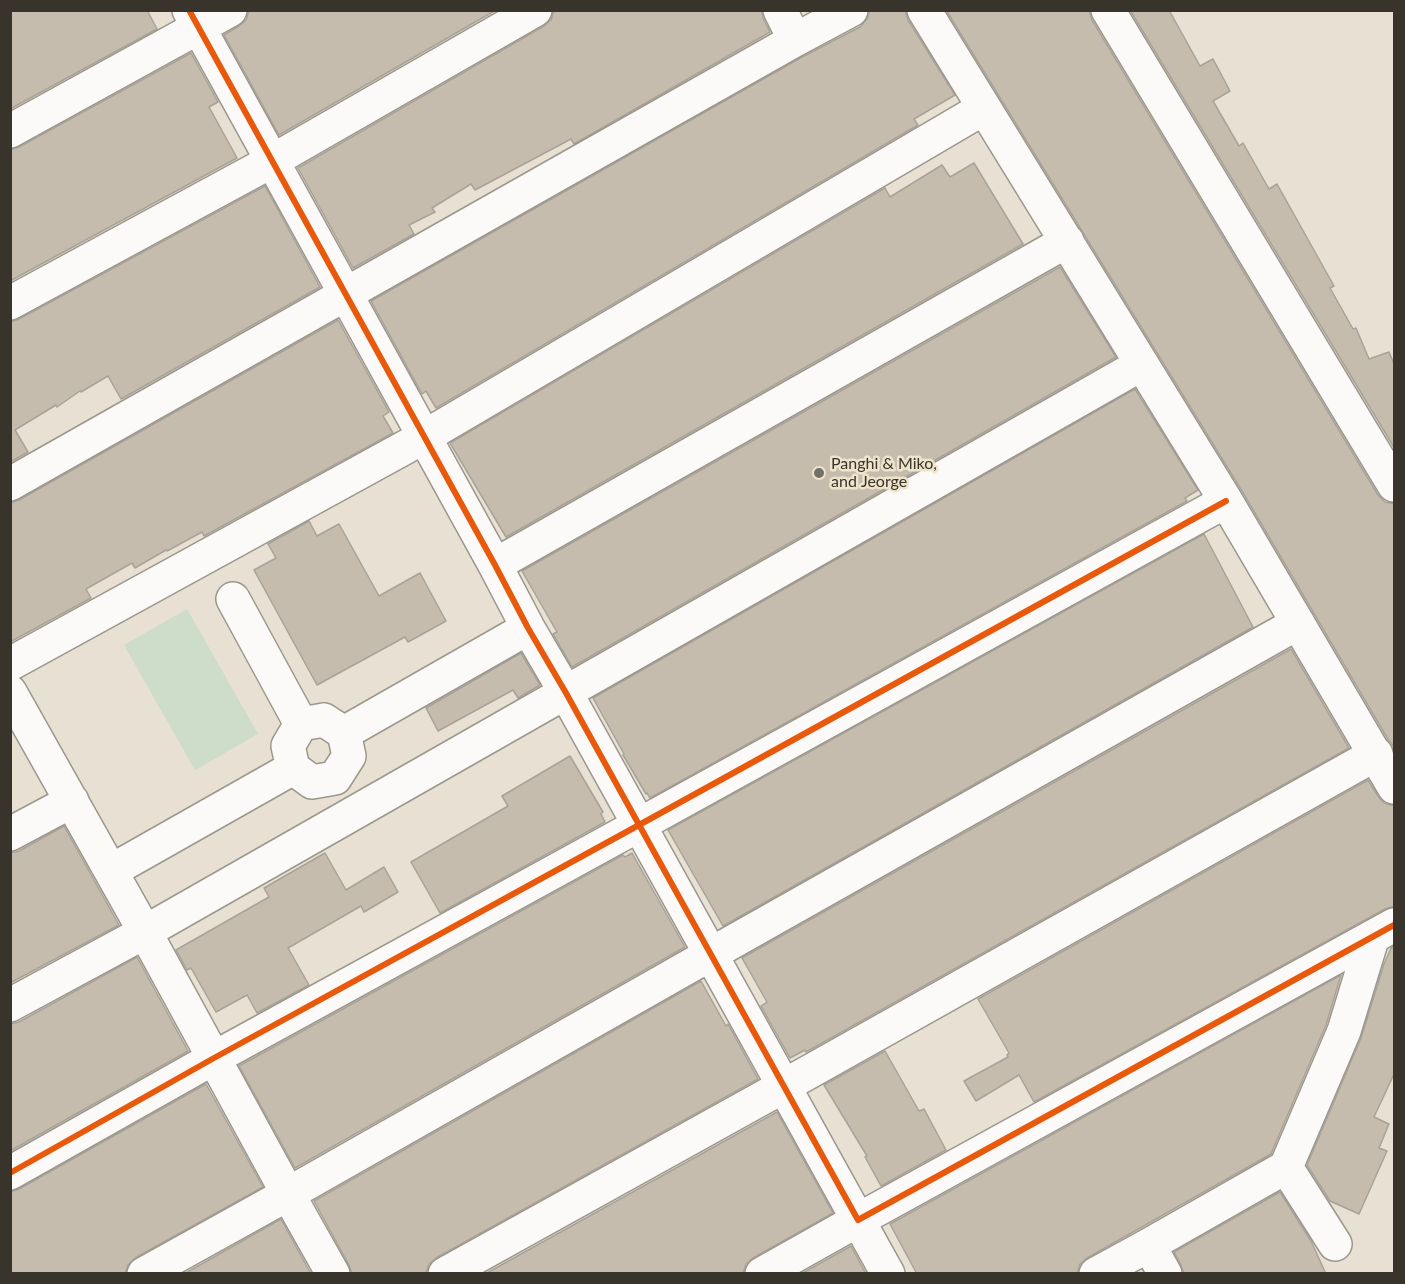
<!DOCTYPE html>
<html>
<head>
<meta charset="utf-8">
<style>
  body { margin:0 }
  #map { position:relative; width:1405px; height:1284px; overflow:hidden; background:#e7e0d3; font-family:Lato,sans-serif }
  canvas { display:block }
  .frame { position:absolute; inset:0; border:12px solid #38342b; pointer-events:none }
</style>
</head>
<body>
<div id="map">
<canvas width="1405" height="1284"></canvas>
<div class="frame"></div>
</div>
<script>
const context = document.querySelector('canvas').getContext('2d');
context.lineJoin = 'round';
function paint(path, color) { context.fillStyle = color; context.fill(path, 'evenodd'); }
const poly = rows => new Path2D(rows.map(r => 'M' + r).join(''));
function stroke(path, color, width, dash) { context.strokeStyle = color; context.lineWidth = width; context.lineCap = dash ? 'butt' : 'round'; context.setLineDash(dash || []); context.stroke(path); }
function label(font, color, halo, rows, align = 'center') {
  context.font = font + ' Lato,sans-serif'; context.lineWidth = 5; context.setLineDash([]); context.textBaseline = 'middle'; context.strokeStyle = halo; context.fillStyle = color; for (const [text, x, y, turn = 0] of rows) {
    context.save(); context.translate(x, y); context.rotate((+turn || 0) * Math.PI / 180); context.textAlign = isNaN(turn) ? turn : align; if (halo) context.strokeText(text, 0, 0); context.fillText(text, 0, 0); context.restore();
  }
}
paint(poly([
  [187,609,258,734,195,770,124,645]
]), '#cedcca');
const building = poly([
  [10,10,147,10,157,29,10,109,10,10],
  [249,10,496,10,279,135,224,35,239,26,246,20,249,10],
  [554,10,762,10,763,18,770,32,574,144,571,139,475,190,471,184,432,208,435,212,409,225,414,234,353,268,298,168,544,26,551,20,554,10],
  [870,10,905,10,908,20,955,95,914,119,918,125,436,408,426,391,422,394,371,301,804,56,860,27,867,19,870,10],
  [946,10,1089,10,1092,20,1378,495,1385,502,1395,504,1395,751,1392,744,1389,741,1242,491,946,10],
  [1130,10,1169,10,1200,66,1213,59,1230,91,1213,101,1239,146,1243,143,1269,189,1277,184,1334,286,1330,288,1353,329,1356,328,1369,359,1389,352,1395,366,1395,449,1130,10],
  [191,53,218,102,209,107,237,158,10,281,10,150,19,147,191,53],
  [974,163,1023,244,506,537,450,443,885,188,890,197,942,165,950,177,974,163],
  [265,186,320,287,121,399,108,376,81,392,80,391,57,407,56,405,15,430,28,452,10,462,10,322,19,319,265,186],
  [1060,267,1116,357,572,667,553,634,557,632,522,571,1060,267],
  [338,320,389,412,383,416,393,433,204,536,202,532,167,551,166,550,135,568,132,563,86,589,91,598,10,642,10,503,19,500,338,320],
  [1135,389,1198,490,1185,498,1187,501,650,798,647,793,646,794,623,755,624,754,593,698,1135,389],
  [309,521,317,536,339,524,379,596,420,573,446,621,408,642,405,637,317,685,254,570,276,558,268,544,309,521],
  [1204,534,1253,627,723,926,668,830,1204,534],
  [1291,649,1349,748,806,1052,805,1050,790,1058,761,1006,767,1002,742,958,1291,649],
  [521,653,540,685,518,698,513,690,438,731,426,708,521,653],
  [570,756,603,812,601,814,605,822,440,913,411,862,508,806,502,796,570,756],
  [1368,780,1378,796,1384,803,1395,806,1395,906,1385,909,1034,1102,1019,1075,976,1101,964,1081,1008,1057,1007,1055,1009,1053,978,999,1368,780],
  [64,826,119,925,10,983,10,853,19,851,64,826],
  [325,853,346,890,384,867,398,892,364,912,361,906,288,948,309,985,257,1013,247,995,216,1012,191,968,187,970,176,950,269,897,264,888,325,853],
  [632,853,685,947,295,1168,239,1066,623,855,625,857,632,853],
  [1395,946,1395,1072,1374,1117,1389,1124,1379,1148,1387,1151,1359,1214,1330,1201,1307,1165,1361,1038,1384,964,1391,948,1395,946],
  [137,957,188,1051,10,1151,10,1024,19,1022,137,957],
  [1341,975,1326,1025,1271,1154,1087,1258,1080,1264,1077,1274,917,1274,890,1224,1341,975],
  [701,981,726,1026,728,1024,758,1079,436,1258,429,1264,426,1274,352,1274,349,1265,314,1201,701,981],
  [885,1051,919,1111,924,1109,946,1150,881,1186,865,1157,867,1156,824,1085,885,1051],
  [206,1084,263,1187,135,1258,128,1265,125,1274,10,1274,10,1192,19,1189,206,1084],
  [777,1112,833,1213,753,1258,746,1264,743,1274,485,1274,777,1112],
  [1280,1192,1311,1241,1326,1274,1184,1274,1181,1265,1174,1252,1280,1192],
  [281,1219,311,1274,184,1274,281,1219],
  [851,1246,866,1274,801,1274,851,1246]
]);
paint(building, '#c5bcae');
stroke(building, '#a8a298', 1.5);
const minor = poly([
  [189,10,495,565,528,628,566,693,858,1220,1394,925],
  [780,10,795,40],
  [924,10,1226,501,1394,787],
  [1108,10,1394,485],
  [10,131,230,10],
  [10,303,272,161,535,10],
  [10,484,795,40,851,10],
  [495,565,1067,241],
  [233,599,301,724],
  [10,664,424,437,984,108],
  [10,692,145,932,288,1194,333,1274],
  [324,720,344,733,349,756,335,778,312,782,293,768,288,746,301,724,324,720],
  [344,733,528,628],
  [10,834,72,801],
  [111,871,293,768],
  [10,1005,145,932,1142,364],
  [1286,1167,1335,1244],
  [10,1173,214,1058,639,825,1226,501],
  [1149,1245,1165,1274],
  [144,1274,288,1194,711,954,1298,623],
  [445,1274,784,1086,1376,754],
  [762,1274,858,1220,888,1274],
  [1096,1274,1149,1245,1286,1167,1344,1031,1372,939]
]);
stroke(minor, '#9c978d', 36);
stroke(minor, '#fbfaf8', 33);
stroke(poly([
  [189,10,495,565,528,628,566,693,858,1220,1394,925],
  [10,1173,214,1058,639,825,1226,501]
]), '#e8590c', 6);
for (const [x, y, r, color] of [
  [819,473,6,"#757066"]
]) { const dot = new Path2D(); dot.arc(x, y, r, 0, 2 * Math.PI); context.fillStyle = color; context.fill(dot); stroke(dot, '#efe4cb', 2); }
label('16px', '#38342b', '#efe4cb', [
  ["Panghi & Miko,",831,464],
  ["and Jeorge",831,482]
], 'left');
</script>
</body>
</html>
